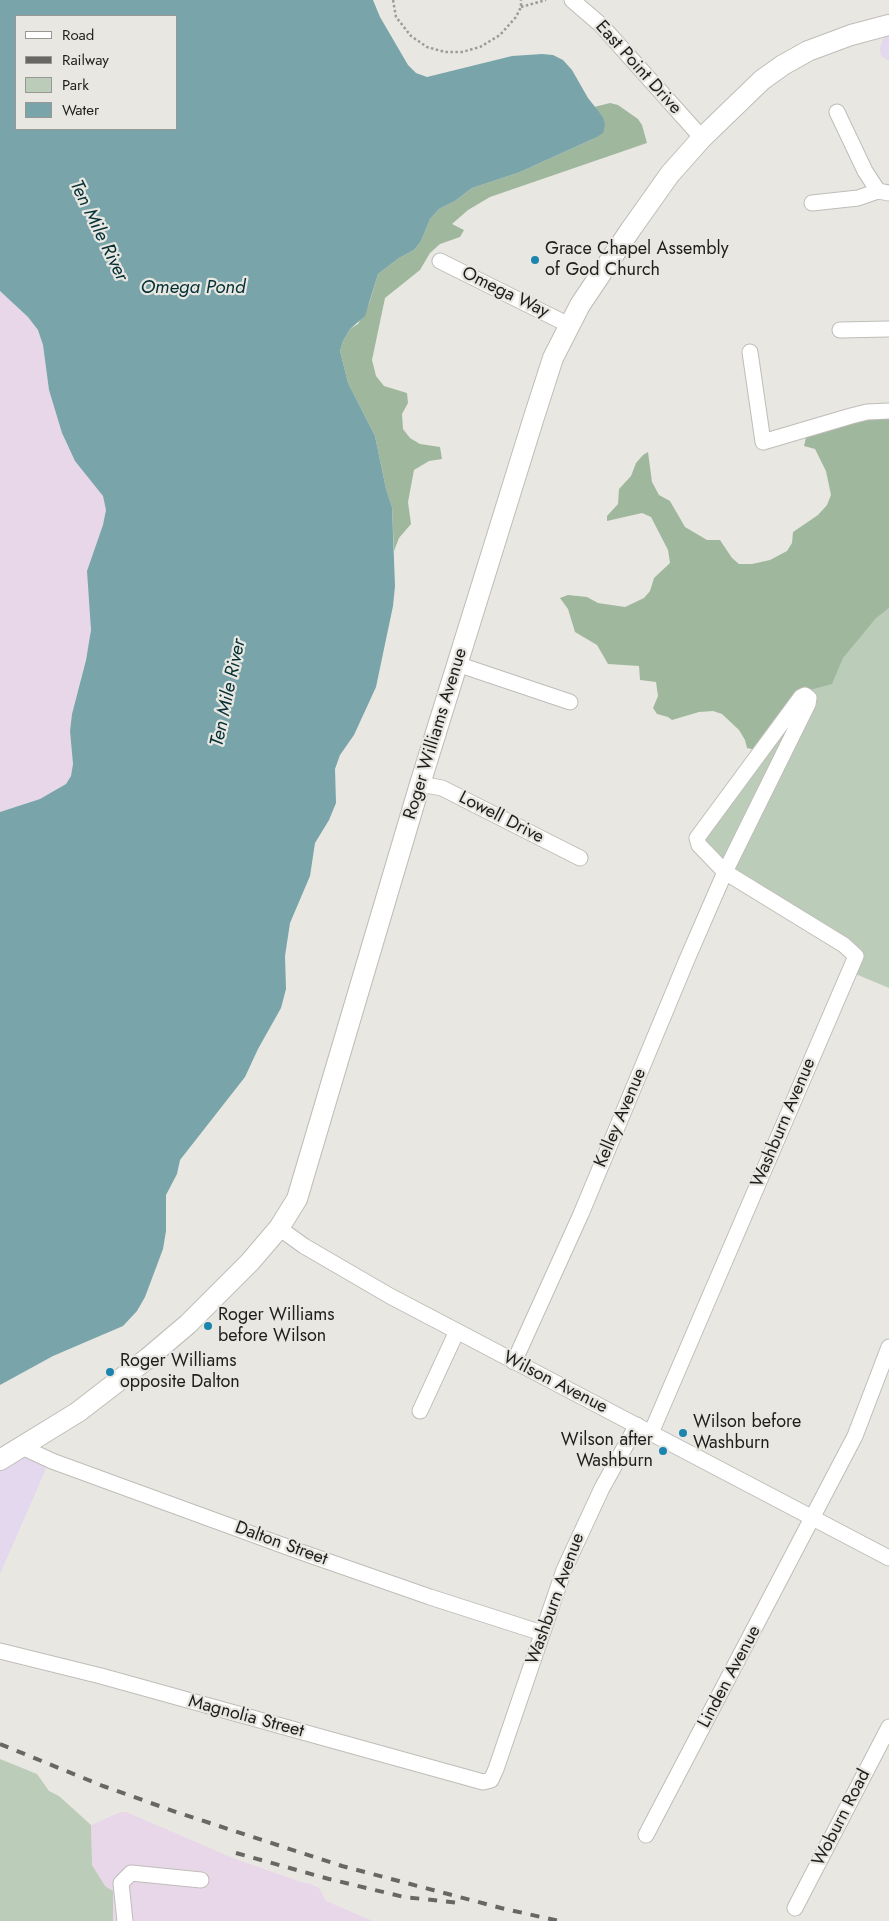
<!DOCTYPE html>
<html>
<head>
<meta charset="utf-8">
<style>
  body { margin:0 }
  #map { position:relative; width:889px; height:1921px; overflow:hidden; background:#e9e7e2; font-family:Jost,sans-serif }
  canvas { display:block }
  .legend { position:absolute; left:15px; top:15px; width:162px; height:115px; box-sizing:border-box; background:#e9e7e2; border:1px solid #989793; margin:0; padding:6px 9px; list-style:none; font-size:15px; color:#1f1e1c }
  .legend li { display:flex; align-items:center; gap:10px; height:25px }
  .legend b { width:25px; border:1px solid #989793 }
</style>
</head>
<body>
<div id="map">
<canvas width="889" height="1921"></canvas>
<ul class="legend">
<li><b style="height:6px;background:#fff"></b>Road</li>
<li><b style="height:6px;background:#696764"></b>Railway</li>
<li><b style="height:14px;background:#bbcdb9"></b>Park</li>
<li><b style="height:14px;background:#78a4aa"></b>Water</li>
</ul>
</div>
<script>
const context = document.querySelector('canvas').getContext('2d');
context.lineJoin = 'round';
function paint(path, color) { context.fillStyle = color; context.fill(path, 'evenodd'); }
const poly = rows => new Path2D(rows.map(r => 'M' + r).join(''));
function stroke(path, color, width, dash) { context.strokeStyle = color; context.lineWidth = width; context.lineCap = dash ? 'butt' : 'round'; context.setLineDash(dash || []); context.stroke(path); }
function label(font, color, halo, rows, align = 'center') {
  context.font = font + ' Jost,sans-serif'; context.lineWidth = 4.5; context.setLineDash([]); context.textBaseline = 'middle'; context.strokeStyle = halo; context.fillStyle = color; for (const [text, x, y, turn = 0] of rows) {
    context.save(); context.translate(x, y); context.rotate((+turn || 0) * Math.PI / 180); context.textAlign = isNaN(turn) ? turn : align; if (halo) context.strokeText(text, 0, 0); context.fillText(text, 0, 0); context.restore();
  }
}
paint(poly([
  [889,31,889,61,881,56,880,48,885,33],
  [17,1453,48,1464,0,1574,0,1463]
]), '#e3d8ed');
paint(poly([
  [0,291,28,317,38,330,43,345,49,390,62,433,66,443,103,496,106,510,91,619,90,640,72,714,70,731,73,764,71,776,66,784,40,799,0,812],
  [121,1812,126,1812,233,1858,301,1882,311,1884,319,1888,326,1901,373,1921,113,1921,113,1891,105,1886,92,1865,91,1825]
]), '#e8d7e9');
paint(poly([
  [889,592,889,988,846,970,850,960,846,953,729,873,700,834,849,638],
  [0,1759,37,1774,49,1791,59,1796,91,1825,92,1865,105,1886,113,1891,113,1921,0,1921]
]), '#bbcdb9');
paint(poly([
  [610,103,618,105,638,119,642,125,647,143,490,197,468,210,452,224,464,230,460,237,440,244,430,253,420,270,385,298,372,360,376,376,384,386,407,393,408,403,402,414,403,429,410,438,420,444,440,447,442,459,429,461,414,470,408,502,411,524,399,538,394,551,392,507,386,489,375,436,348,383,340,351,343,341,350,329,358,324,369,304,378,274,399,258,414,250,421,241,430,219,439,209,455,201,472,188,520,172,595,138,603,117,594,107],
  [889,415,889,608,876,618,843,658,832,684,806,691,761,751,747,748,745,740,739,730,722,714,713,711,699,712,672,720,668,717,657,714,653,708,658,696,656,682,640,680,639,666,608,664,597,645,575,632,568,609,560,598,568,595,587,597,598,603,625,607,644,598,650,591,654,578,670,563,668,550,651,517,642,513,607,521,607,516,618,504,619,489,631,476,636,463,643,455,648,452,652,482,659,495,670,501,685,527,707,540,720,540,732,558,739,564,752,564,770,560,787,551,792,543,793,532,818,515,827,505,831,495,826,471,815,449,804,446,807,433]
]), '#9fb89d');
paint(poly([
  [0,0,373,0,380,17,408,65,416,73,427,77,512,56,542,54,553,55,563,60,572,70,588,98,603,117,605,125,603,133,595,138,520,172,472,188,455,201,439,209,430,219,421,241,414,250,399,258,378,274,365,316,350,329,343,341,340,351,348,383,375,436,386,489,392,507,395,586,393,606,376,687,354,735,340,755,335,769,336,803,329,820,315,843,310,876,290,923,285,956,286,989,281,1008,258,1049,245,1077,180,1160,177,1174,166,1195,166,1231,163,1249,145,1297,137,1311,123,1326,53,1356,0,1385,0,812,40,799,66,784,71,776,73,764,70,731,72,714,86,660,91,630,87,571,103,525,106,510,103,496,75,461,62,433,49,390,43,345,38,330,28,317,0,291],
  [16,16,176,16,176,129,16,129]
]), '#78a4aa');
const minor = poly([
  [572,0,601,25,702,138],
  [837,112,865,171,878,191,889,193],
  [812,203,858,198,878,191],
  [440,261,569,325],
  [840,330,889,329],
  [750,352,763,442,851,416,867,412,889,411],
  [457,664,570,702],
  [420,784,442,788,580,858],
  [279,1228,304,1246,390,1296,889,1558],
  [514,1362,581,1214,688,957,725,872,808,704,809,698,805,695,801,697,697,838,699,845,725,872,844,945,856,956,651,1433],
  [420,1411,457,1331],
  [22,1447,52,1461,301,1552,430,1597,542,1633],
  [0,1651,101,1676,483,1782,491,1780,496,1769,564,1570,602,1488,637,1425],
  [646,1835,855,1436,889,1347],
  [795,1908,889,1727],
  [125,1921,121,1883,131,1873,201,1880]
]);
const major = poly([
  [0,1460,78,1412,148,1358,188,1324,250,1262,279,1228,297,1199,420,784,534,417,553,358,580,305,631,229,670,174,702,138,762,80,783,65,808,51,851,35,889,25]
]);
stroke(minor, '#bfbdb8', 17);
stroke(major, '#bfbdb8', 22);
stroke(poly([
  [393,0,396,17,411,36,427,47,445,52,462,52,480,47,500,35,516,17,521,7,521,0],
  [521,7,546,0]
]), '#9d9b98', 2.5, [2.5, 2.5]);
stroke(minor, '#fff', 15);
stroke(major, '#fff', 20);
stroke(poly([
  [0,1744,103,1786,179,1813,342,1866,501,1908,559,1921],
  [236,1853,329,1879,404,1897,460,1903]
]), '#696764', 4, [9, 9]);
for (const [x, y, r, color] of [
  [535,260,5,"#1c85ad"],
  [208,1326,5,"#1c85ad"],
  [110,1372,5,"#1c85ad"],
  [683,1433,5,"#1c85ad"],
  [663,1451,5,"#1c85ad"]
]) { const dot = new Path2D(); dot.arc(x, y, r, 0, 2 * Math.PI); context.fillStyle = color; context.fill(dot); stroke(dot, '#e9e7e2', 2); }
label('18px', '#1f1e1c', '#e9e7e2', [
  ["East Point Drive",638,68,48],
  ["Omega Way",505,293,26],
  ["Roger Williams Avenue",436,734,-73],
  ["Lowell Drive",501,818,27],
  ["Kelley Avenue",621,1118,-67],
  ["Washburn Avenue",784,1123,-67],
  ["Wilson Avenue",555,1383,27],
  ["Dalton Street",281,1544,20],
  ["Washburn Avenue",556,1599,-70],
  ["Linden Avenue",730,1677,-62],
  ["Magnolia Street",246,1717,15],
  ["Woburn Road",842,1818,-63]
]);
label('18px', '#1f1e1c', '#e9e7e2', [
  ["Grace Chapel Assembly",545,250],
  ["of God Church",545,271],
  ["Roger Williams",218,1316],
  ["before Wilson",218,1337],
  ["Roger Williams",120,1362],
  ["opposite Dalton",120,1383],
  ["Wilson before",693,1423],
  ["Washburn",693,1444],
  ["Wilson after",653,1441,"right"],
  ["Washburn",653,1462,"right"]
], 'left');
label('italic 19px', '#033035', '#e9e7e2', [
  ["Ten Mile River",98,231,64],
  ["Omega Pond",193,288],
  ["Ten Mile River",229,693,-78]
]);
</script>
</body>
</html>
